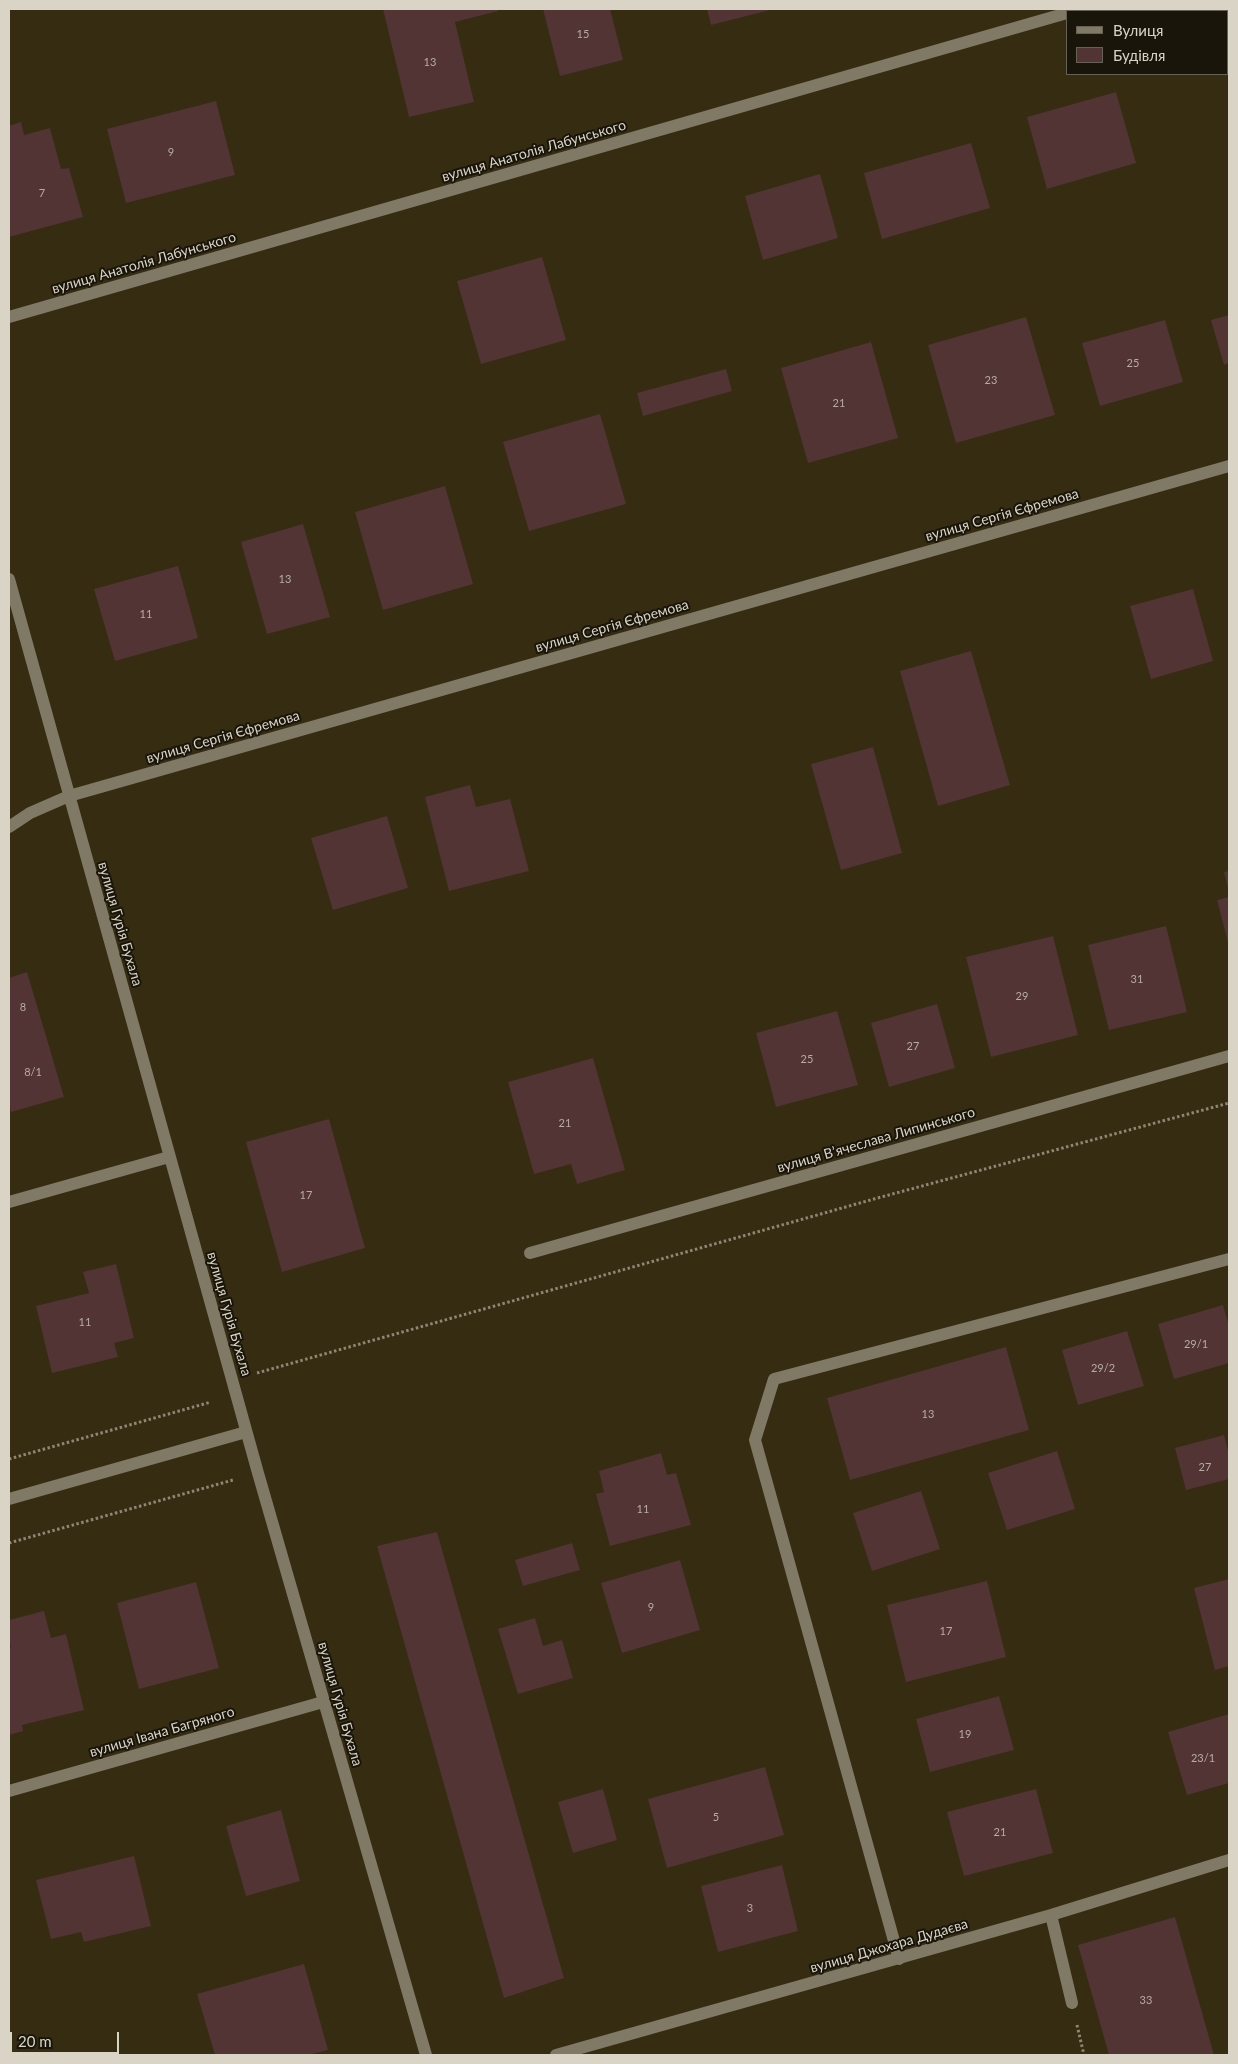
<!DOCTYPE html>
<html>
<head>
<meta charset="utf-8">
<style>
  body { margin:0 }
  #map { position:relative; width:1238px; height:2064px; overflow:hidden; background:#352c12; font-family:Lato,sans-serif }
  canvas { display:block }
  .frame { position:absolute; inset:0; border:10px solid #d9d4c5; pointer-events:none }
  .legend { position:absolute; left:1066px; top:10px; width:162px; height:65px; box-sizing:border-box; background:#19150a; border:1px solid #666155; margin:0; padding:6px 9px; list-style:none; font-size:15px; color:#d9d4c5 }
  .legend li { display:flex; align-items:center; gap:10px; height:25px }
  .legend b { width:25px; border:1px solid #666155 }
  .scale { position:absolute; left:10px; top:2032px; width:109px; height:22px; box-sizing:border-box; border:2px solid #d9d4c5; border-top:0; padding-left:6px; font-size:15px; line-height:18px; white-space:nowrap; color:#d9d4c5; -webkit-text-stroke:4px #19150a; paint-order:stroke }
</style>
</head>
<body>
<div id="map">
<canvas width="1238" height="2064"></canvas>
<div class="frame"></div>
<ul class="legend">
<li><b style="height:6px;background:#807966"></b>Вулиця</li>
<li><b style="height:14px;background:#513433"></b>Будівля</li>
</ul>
<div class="scale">20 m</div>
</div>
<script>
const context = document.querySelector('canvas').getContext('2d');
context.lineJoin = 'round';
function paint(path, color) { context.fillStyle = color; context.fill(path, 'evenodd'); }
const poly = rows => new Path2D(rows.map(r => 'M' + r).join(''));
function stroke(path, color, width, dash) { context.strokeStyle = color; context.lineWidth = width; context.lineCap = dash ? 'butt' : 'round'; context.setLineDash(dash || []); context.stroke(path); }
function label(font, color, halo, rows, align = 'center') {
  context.font = font + ' Lato,sans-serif'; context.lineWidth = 4; context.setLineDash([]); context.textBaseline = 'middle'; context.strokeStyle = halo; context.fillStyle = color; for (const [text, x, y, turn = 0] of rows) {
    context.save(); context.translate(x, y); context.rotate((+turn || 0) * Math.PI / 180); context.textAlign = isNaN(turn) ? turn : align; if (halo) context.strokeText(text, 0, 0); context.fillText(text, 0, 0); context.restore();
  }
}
paint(poly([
  [383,9,497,9,498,11,455,22,474,102,409,117],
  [543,9,610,9,623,60,560,76],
  [707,9,774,9,711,25],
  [1116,92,1136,163,1047,189,1027,117],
  [216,101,235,175,126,203,107,129],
  [21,122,24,135,50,128,61,169,69,168,83,217,9,237,9,126],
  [971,143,990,208,882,239,864,173],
  [820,174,838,238,763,260,745,196],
  [542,257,566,340,481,364,457,281],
  [1229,315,1229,363,1224,365,1211,320],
  [1026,317,1055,415,956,443,928,345],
  [1165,320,1183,382,1100,406,1082,343],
  [871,342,898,438,808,463,781,368],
  [726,369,732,391,643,416,637,393],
  [600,414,626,504,529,531,503,442],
  [445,486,473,584,383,610,355,512],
  [303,524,330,617,267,634,241,542],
  [178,566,198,638,115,661,94,589],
  [1193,589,1213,661,1151,679,1130,606],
  [971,651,1010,785,938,806,900,671],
  [873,747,902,853,841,870,811,764],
  [470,785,476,807,510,799,529,871,449,891,425,797],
  [387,816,408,888,333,910,311,838],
  [1229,871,1229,892,1224,872],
  [1229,897,1229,946,1217,900],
  [1166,926,1187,1012,1109,1030,1088,945],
  [1053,936,1078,1035,991,1057,966,957],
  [27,972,64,1097,11,1112,9,1103,9,978],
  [937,1004,955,1068,889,1087,871,1023],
  [837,1011,858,1085,776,1107,756,1033],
  [593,1058,625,1170,577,1184,571,1164,534,1174,508,1082],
  [329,1119,365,1248,282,1272,246,1142],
  [116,1264,134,1338,114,1343,118,1357,52,1373,36,1306,89,1293,83,1272],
  [1223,1305,1229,1326,1229,1363,1174,1379,1158,1324],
  [1127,1331,1144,1386,1078,1405,1062,1350],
  [1006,1347,1029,1430,850,1480,827,1398],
  [1224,1435,1229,1455,1229,1479,1186,1490,1175,1448],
  [1057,1451,1075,1509,1007,1530,988,1473],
  [661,1453,667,1475,676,1473,691,1525,610,1546,596,1494,604,1492,599,1471],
  [921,1491,940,1549,872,1571,853,1513],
  [437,1532,564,1978,504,1998,377,1546],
  [572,1543,580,1570,523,1586,515,1560],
  [680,1560,700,1630,622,1653,601,1583],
  [1229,1579,1229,1666,1215,1670,1194,1588],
  [987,1581,1006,1657,906,1682,887,1605],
  [196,1582,219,1668,139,1689,117,1603],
  [44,1611,51,1638,66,1634,84,1710,22,1725,23,1731,9,1735,9,1648,11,1648,9,1637,9,1620],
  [535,1618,543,1646,562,1640,573,1678,518,1694,498,1629],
  [999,1696,1014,1750,930,1772,916,1719],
  [1229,1714,1229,1783,1187,1795,1168,1732],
  [765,1767,784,1835,667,1868,648,1799],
  [603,1789,617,1840,573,1853,558,1802],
  [1036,1789,1053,1853,964,1876,947,1812],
  [281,1810,300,1881,246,1896,226,1826],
  [134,1856,151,1926,84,1942,81,1932,51,1939,36,1880],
  [782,1865,798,1931,718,1952,701,1886],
  [1175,1917,1214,2055,1109,2055,1078,1945],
  [304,1964,328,2050,308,2055,215,2055,197,1994]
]), '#513433');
stroke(poly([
  [257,1373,874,1199,1229,1103],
  [9,1459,211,1402],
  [9,1543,233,1480],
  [1077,2025,1084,2055]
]), '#8e8773', 3, [2.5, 2.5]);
stroke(poly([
  [1073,11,1082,9],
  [9,317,1067,13],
  [9,579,258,1473,426,2055],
  [9,827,30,813,69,796,1229,466],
  [9,1202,169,1157],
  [530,1253,1229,1056],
  [9,1499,246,1432],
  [9,1791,323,1702],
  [1051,1915,1072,2003],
  [899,1959,755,1440,774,1379,1229,1259],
  [556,2055,1051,1915,1229,1860]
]), '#807966', 12);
label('11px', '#b7aca0', null, [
  ["15",583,34],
  ["13",430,62],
  ["9",171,152],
  ["7",42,193],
  ["25",1133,363],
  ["23",991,380],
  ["21",839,403],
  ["13",285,579],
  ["11",146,614],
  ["31",1137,979],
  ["29",1022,996],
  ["8",23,1007],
  ["27",913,1046],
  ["25",807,1059],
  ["8/1",33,1072],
  ["21",565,1123],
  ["17",306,1195],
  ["11",85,1322],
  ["29/1",1196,1344],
  ["29/2",1103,1368],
  ["13",928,1414],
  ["27",1205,1467],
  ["11",643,1509],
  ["9",651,1607],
  ["17",946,1631],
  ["19",965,1734],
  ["23/1",1203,1758],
  ["5",716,1817],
  ["21",1000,1832],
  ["3",750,1908],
  ["33",1146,2000]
]);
label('14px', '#d9d4c5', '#19150a', [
  ["вулиця Анатолія Лабунського",534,151,-16],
  ["вулиця Анатолія Лабунського",144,263,-16],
  ["вулиця Сергія Єфремова",1002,515,-16],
  ["вулиця Сергія Єфремова",612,626,-16],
  ["вулиця Сергія Єфремова",223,737,-16],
  ["вулиця Гурія Бухала",120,924,74],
  ["вулиця Вʼячеслава Липинського",876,1140,-16],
  ["вулиця Гурія Бухала",229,1314,74],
  ["вулиця Гурія Бухала",340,1704,74],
  ["вулиця Івана Багряного",162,1732,-16],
  ["вулиця Джохара Дудаєва",889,1946,-16]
]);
</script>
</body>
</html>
